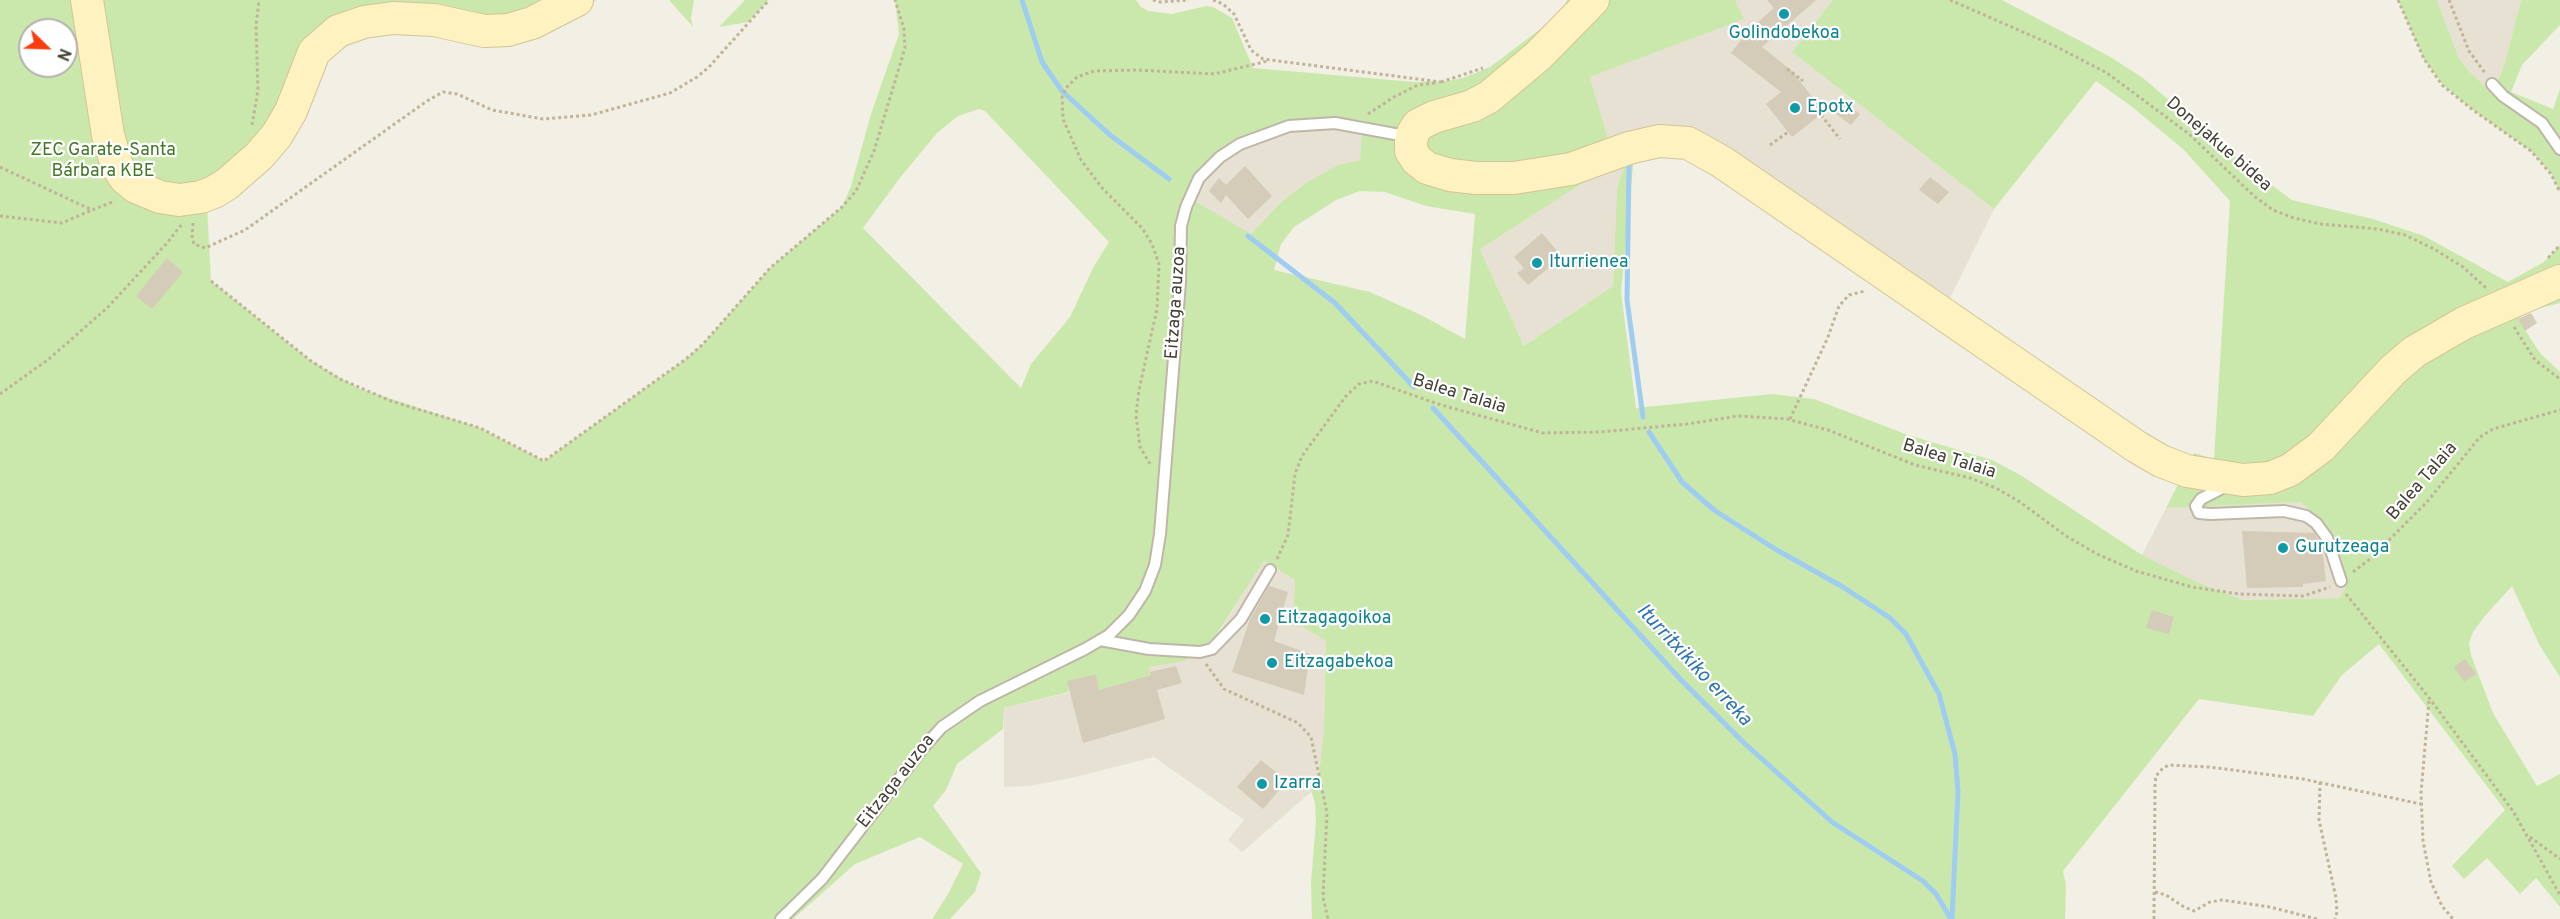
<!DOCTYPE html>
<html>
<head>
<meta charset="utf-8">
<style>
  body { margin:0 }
  #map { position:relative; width:2560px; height:919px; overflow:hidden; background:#f2efe4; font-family:Overpass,sans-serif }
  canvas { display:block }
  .north { position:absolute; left:18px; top:18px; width:60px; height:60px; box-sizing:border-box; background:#fff; border:2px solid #b4b2ae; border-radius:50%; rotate:113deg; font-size:16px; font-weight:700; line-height:24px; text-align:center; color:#443f34 }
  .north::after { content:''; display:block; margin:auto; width:21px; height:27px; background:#fc3d11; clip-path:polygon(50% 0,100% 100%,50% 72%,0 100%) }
</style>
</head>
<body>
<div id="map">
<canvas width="2560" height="919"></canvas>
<div class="north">N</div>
</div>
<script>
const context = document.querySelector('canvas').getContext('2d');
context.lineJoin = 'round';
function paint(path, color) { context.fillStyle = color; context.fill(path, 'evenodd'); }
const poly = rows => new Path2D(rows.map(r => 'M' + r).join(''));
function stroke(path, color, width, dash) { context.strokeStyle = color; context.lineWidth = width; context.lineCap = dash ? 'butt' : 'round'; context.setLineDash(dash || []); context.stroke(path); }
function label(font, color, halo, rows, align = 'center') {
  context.font = font + ' Overpass,sans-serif'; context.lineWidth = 4.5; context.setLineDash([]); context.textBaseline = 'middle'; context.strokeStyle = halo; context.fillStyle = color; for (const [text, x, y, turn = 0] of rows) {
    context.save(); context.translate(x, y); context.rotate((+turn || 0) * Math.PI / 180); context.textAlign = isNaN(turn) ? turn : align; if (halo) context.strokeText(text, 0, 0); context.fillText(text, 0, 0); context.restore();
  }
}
paint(poly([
  [1735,0,1833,0,1792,52,1994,209,1939,320,1706,161,1647,153,1624,168,1617,188,1613,286,1524,346,1480,249,1605,168,1609,142,1590,77,1743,19],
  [2437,0,2521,0,2505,63,2492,93,2468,70,2459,58],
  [1362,126,1360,160,1338,165,1307,182,1280,203,1251,234,1186,207,1194,186,1220,157,1279,129],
  [2300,502,2321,519,2338,546,2348,582,2340,598,2243,600,2199,583,2142,555,2166,508],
  [1264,561,1295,580,1293,621,1326,641,1324,727,1318,786,1242,852,1228,840,1244,820,1154,757,1071,778,1029,786,1004,787,1004,708,1098,686,1099,690,1151,675,1149,667,1216,637]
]), '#e6e1d2');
paint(poly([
  [0,0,596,0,570,15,436,31,367,32,328,55,279,157,272,165,207,206,211,281,311,361,358,388,480,428,544,461,686,359,703,344,770,268,842,207,851,186,871,114,899,34,895,0,1136,0,1141,7,1148,11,1172,14,1206,6,1213,7,1232,18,1253,68,1415,82,1448,81,1463,78,1490,67,1551,21,1562,11,1567,0,1735,0,1744,19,1590,77,1609,142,1606,168,1480,249,1524,346,1613,286,1617,188,1624,168,1634,156,1621,292,1636,408,1772,394,1814,399,1908,435,1992,460,2022,476,2142,555,2199,583,2243,600,2340,598,2348,582,2338,546,2321,519,2300,502,2166,508,2194,453,2214,459,2230,201,2183,149,2131,106,2096,81,1994,209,1792,52,1833,0,2002,0,2109,56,2143,78,2247,167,2292,200,2373,219,2424,236,2508,282,2544,262,2560,245,2560,303,2530,311,2518,319,2540,353,2560,372,2560,677,2540,646,2512,586,2484,617,2473,632,2469,643,2471,655,2493,713,2537,786,2560,774,2560,907,2536,878,2520,894,2487,858,2464,879,2452,866,2505,810,2379,644,2342,675,2313,716,2199,699,2063,871,2066,885,2065,919,1312,919,1311,882,1316,822,1315,803,1311,790,1318,785,1324,727,1326,641,1293,621,1295,580,1264,561,1215,637,1184,661,1149,667,1151,675,1099,690,1096,674,1068,681,1069,692,1004,708,1003,729,957,764,946,790,933,806,981,873,975,892,950,919,932,919,948,894,963,864,920,837,855,864,793,919,0,919],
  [30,30,66,30,66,66,30,66],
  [979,109,985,111,1109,242,1094,266,1070,317,1031,364,1021,388,863,228,899,179,937,133,958,116],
  [1307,124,1362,127,1360,160,1338,165,1307,182,1280,203,1251,234,1189,198,1199,178,1240,144],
  [1360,191,1385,192,1426,206,1475,214,1465,339,1421,315,1370,292,1274,270,1281,244,1294,227,1336,200],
  [669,0,694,0,691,18,693,27],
  [745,0,769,0,748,22,719,27],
  [2398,0,2437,0,2459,58,2468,70,2492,93,2505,63,2521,0,2560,0,2560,25,2522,65,2511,92,2553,109,2560,89,2560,192,2551,173,2531,151,2473,110,2442,84,2424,59]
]), '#cbe8ac');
stroke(poly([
  [1022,0,1042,62,1062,91,1110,135,1169,179],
  [1629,166,1627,300,1643,417],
  [1248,236,1335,303,1414,387],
  [1433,408,1682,681,1743,742,1832,822,1923,881,1936,894,1951,919],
  [1649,432,1682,482,1714,510,1775,549,1843,587,1890,618,1906,634,1939,694,1955,754,1958,791,1952,919]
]), '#9fccf1', 5);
paint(poly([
  [1767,0,1816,0,1762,47,1791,70,1824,112,1792,137,1766,104,1781,92,1731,53,1748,31,1774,8],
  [1840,100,1860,114,1851,125,1832,111],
  [1245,166,1272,196,1248,219,1226,195,1221,203,1209,191,1219,178,1226,185],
  [1930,177,1949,192,1938,204,1919,190],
  [1542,233,1562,257,1528,285,1517,273,1524,268,1514,257],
  [167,258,183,272,152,309,136,296],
  [2531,313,2537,323,2525,331,2518,319],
  [2242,531,2314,533,2322,546,2326,581,2303,584,2303,587,2247,588],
  [1269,586,1288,592,1274,641,1310,654,1304,695,1232,672,1250,619],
  [2152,610,2174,617,2169,634,2146,628],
  [2465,659,2476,674,2464,682,2454,667],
  [1176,666,1182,683,1157,690,1165,719,1083,743,1067,681,1096,674,1099,690,1151,675,1150,672],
  [1261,760,1287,781,1263,809,1237,787]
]), '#d4cbb9');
const lane = poly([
  [2492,84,2503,96,2542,123,2560,149],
  [2226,486,2201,499,2196,506,2199,513,2211,514,2284,511,2306,516,2316,523,2327,538,2341,581],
  [1100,640,1149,649,1200,652,1212,649,1241,619,1270,570],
  [781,919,822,879,922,749,942,727,980,701,1085,649,1109,635,1129,615,1145,591,1155,565,1160,534,1180,282,1181,226,1186,207,1199,178,1220,157,1240,144,1289,126,1335,123,1411,137]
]);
const secondary = poly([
  [87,0,108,135,117,166,125,178,136,187,160,197,179,200,201,197,214,192,227,184,259,156,277,135,291,111,314,52,338,31,364,22,393,18,434,20,484,31,508,30,532,23,577,0],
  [1593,0,1538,56,1489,97,1472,106,1434,117,1418,125,1413,133,1411,142,1411,151,1417,160,1427,168,1450,175,1476,178,1514,178,1571,169,1629,148,1659,141,1688,143,1722,162,2137,447,2161,461,2187,471,2243,480,2270,478,2290,470,2321,447,2393,370,2414,352,2464,323,2560,281]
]);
stroke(lane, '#beb7a7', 14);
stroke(secondary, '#d3c493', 34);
stroke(poly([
  [1153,0,1160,2,1189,0],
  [1213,0,1223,4,1234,14,1251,50,1263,59,1441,82],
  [1950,0,2055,46,2107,73,2189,134,2254,196,2273,210,2294,218,2320,224,2378,229,2405,235,2434,249,2463,267,2486,288],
  [2398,0,2424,59,2442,85,2473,110,2531,151,2551,174,2560,192],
  [2449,0,2469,51,2485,73],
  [1787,69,1802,80,1801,81],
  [1441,82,1483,68],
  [1368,114,1394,97,1418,85,1435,83],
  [1821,115,1840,139],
  [252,125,258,90,256,26,259,0],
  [1770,145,1788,132],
  [0,167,92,210,115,201],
  [0,216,62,223,92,210],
  [193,223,192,238,194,244,205,248,245,230,427,101,443,92,457,94,492,110,543,119,591,115,670,93,697,77,709,67,769,0],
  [2548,258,2560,245],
  [211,281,311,361,340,379,391,401,480,428,544,461,686,359,703,344,770,268,842,207,856,191,874,151,905,48,904,29,895,0],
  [2514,327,2535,360,2560,379],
  [0,394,49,359,108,307,167,243,182,224],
  [1790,419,1828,337,1839,306,1849,295,1865,291],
  [1150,464,1140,447,1136,415,1139,390,1157,309,1159,264,1152,244,1142,228,1103,189,1081,160,1063,119,1062,97,1066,88,1077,77,1094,71,1137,70,1214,74,1268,61],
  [1277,559,1288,535,1295,474,1302,456,1346,396,1359,384,1373,381,1441,405,1543,433,1600,432,1687,424,1738,416,1787,419,1828,430,1915,465,1970,478,1996,488,2020,502,2066,536,2097,554,2136,571,2192,587,2239,594,2303,596,2330,587],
  [2353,572,2370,559,2426,503,2480,437,2493,429,2560,410],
  [2346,594,2430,699,2513,811,2560,895],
  [1206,664,1224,689,1298,723,1311,737,1327,813,1323,897,1328,919],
  [2429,701,2421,793,2423,841,2431,882,2442,906,2453,919],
  [2320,782,2319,820,2336,898,2337,912,2335,919],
  [2530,837,2560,859],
  [2155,892,2166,895,2184,907,2194,911,2210,902,2222,900,2270,907,2317,919],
  [2154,919,2155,784,2156,776,2163,768,2169,765,2209,767,2303,779,2421,804]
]), '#c0b398', 3, [3, 3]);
stroke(lane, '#fff', 10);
stroke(secondary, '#fff2c1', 32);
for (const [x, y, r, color] of [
  [1784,14,6,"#0f9aa8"],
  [1795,108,6,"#0f9aa8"],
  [1537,263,6,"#0f9aa8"],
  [2283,548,6,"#0f9aa8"],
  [1265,619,6,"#0f9aa8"],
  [1272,663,6,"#0f9aa8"],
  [1262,784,6,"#0f9aa8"]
]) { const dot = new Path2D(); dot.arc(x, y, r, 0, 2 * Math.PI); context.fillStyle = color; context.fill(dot); stroke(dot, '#fff', 2); }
label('18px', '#0d838f', '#fff', [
  ["Golindobekoa",1784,34,"center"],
  ["Epotx",1807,108],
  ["Iturrienea",1549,263],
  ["Gurutzeaga",2295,548],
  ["Eitzagagoikoa",1277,619],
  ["Eitzagabekoa",1284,663],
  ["Izarra",1274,784]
], 'left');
label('18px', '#443f34', '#fff', [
  ["Donejakue bidea",2218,145,41],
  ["Eitzaga auzoa",1177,303,-86],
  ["Balea Talaia",1459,395,17],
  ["Balea Talaia",1949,460,17],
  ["Balea Talaia",2423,482,-49],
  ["Eitzaga auzoa",897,782,-52]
]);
label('18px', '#427727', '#fff', [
  ["ZEC Garate-Santa",103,151],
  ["Bárbara KBE",103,172]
]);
label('italic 20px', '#2c74b1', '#fff', [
  ["Iturritxikiko erreka",1693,666,47]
]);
</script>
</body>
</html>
